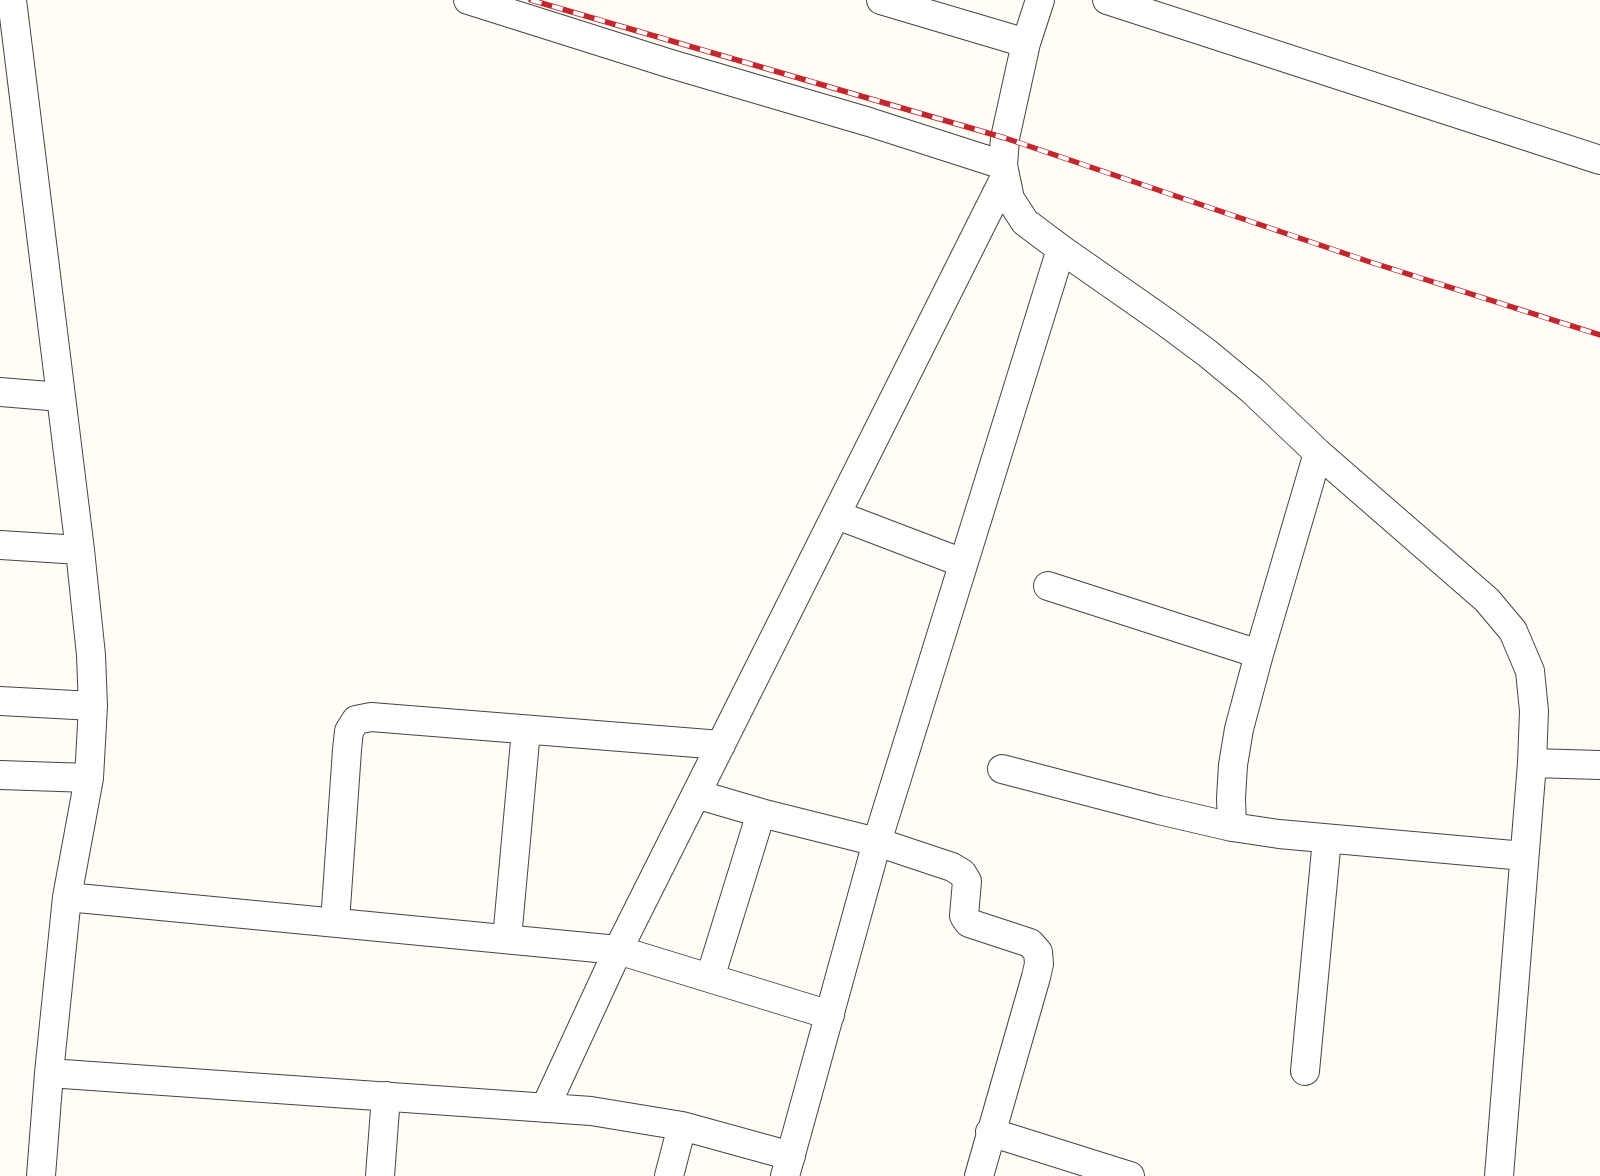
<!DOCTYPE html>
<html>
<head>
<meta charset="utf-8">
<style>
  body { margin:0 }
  canvas { display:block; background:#fffdf5 }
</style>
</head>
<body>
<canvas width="1600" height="1176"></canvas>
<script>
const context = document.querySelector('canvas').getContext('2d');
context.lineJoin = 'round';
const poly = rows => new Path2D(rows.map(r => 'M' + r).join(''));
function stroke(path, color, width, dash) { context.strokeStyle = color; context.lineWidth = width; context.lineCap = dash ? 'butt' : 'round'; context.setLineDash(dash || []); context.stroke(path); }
const minor = poly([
  [12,0,80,550,91,655,93,706,89,778,67,897,49,1073,41,1176],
  [468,0,671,64,869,122,1003,165],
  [881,0,1026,43],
  [1040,0,1026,43,1005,138,1003,165,1010,199,1025,222,1061,249,1164,321,1207,353,1253,391,1318,453,1487,600,1513,631,1530,671,1534,711,1532,763,1499,1176],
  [1107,0,1600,160],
  [0,392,61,397],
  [837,515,963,563],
  [0,545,80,550],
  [1048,586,1259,654],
  [0,701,93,706],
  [1532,763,1600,765],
  [1002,769,1159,810,1232,827,1279,834,1524,856],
  [0,775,89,778],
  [696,794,761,813,877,842,952,867,962,873,967,881,964,916,969,923,1030,943,1038,952,1039,964,1036,977,979,1176],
  [1232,827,1231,798,1233,765,1239,729,1259,654,1318,453],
  [67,897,618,950,830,1015],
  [335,922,347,750,349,731,356,720,371,717,721,745],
  [507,939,526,730],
  [710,978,761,813],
  [1305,1071,1327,839],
  [49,1073,591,1111,682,1126,791,1156],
  [545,1108,618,950,1005,177],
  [990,1132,1130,1176],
  [380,1176,386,1096],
  [669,1176,682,1126],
  [785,1176,877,842,1061,249]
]);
stroke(minor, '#444', 30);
stroke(minor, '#fff', 28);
const rail = poly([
  [531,0,1005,138,1367,261,1600,335]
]);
stroke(rail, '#c4262e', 5.5);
stroke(rail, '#fff', 4, [11]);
</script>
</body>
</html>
